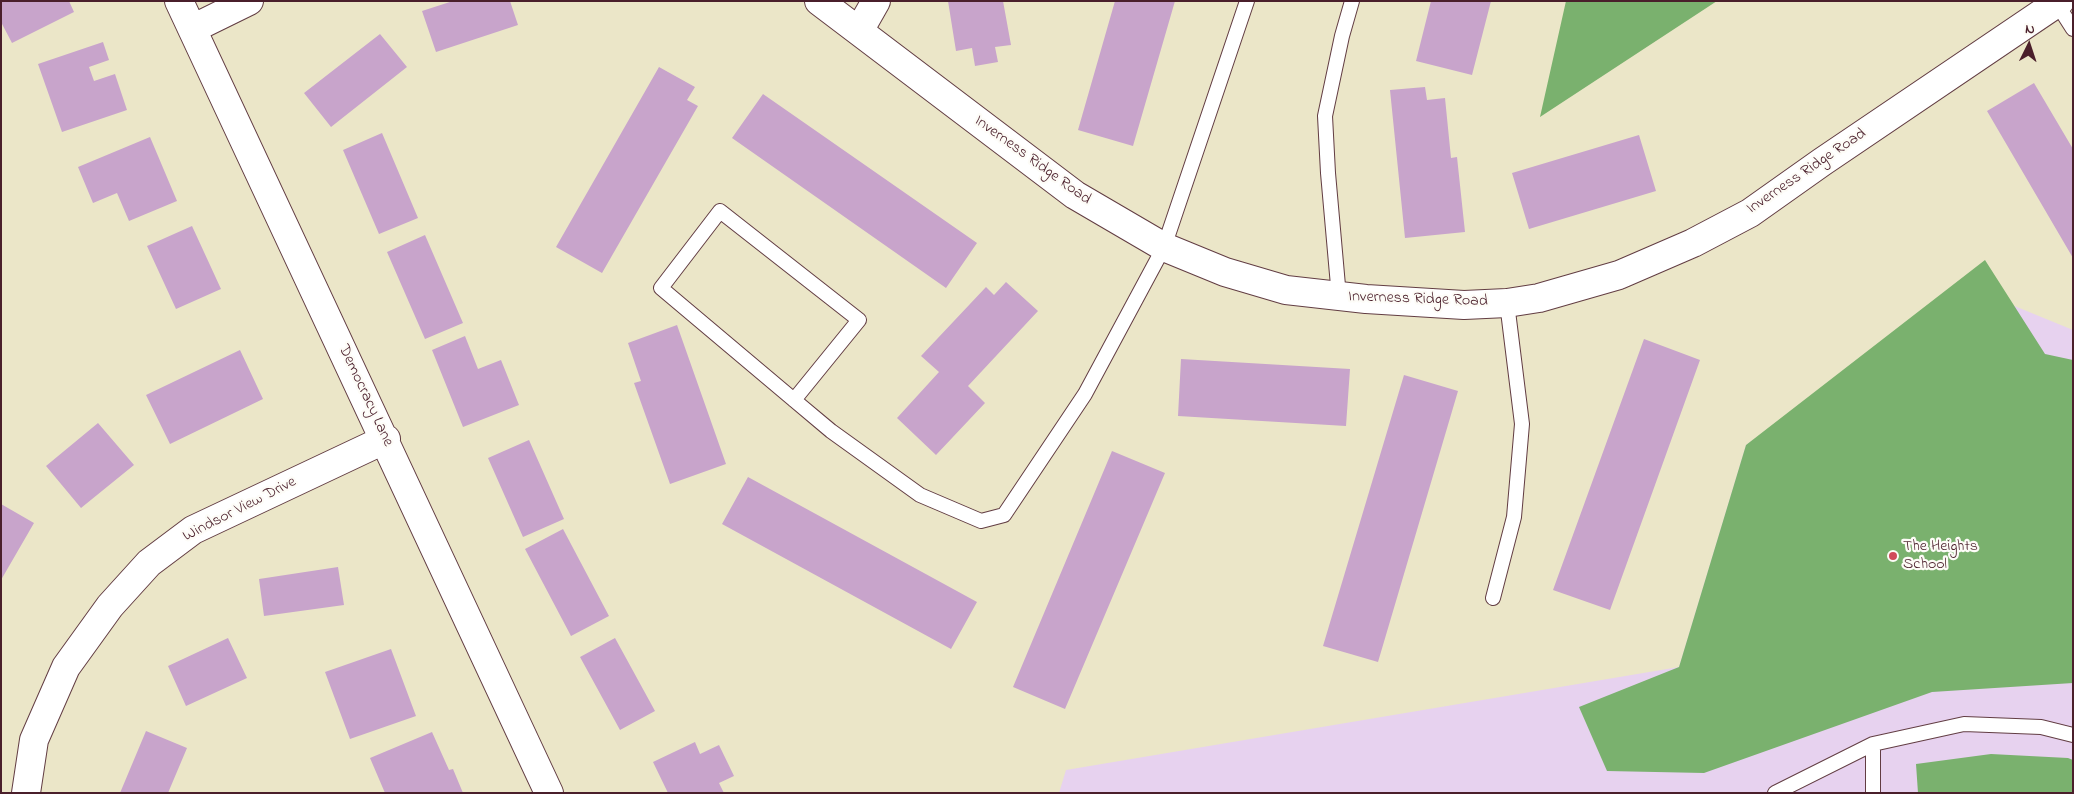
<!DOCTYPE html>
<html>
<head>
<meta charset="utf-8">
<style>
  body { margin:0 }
  #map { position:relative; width:2074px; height:794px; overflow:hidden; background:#ebe6c8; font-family:"Indie Flower",sans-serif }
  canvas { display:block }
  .frame { position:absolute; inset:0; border:2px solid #4a1f2b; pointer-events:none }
  .north { position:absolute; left:2004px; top:20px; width:50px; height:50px; -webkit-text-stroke:4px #fdfcf7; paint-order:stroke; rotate:4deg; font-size:14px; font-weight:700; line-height:20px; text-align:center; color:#4a1f2b }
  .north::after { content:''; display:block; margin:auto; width:18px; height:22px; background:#4a1f2b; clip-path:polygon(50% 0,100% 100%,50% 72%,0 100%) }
</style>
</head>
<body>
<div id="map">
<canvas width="2074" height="794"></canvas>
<div class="frame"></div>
<div class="north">N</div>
</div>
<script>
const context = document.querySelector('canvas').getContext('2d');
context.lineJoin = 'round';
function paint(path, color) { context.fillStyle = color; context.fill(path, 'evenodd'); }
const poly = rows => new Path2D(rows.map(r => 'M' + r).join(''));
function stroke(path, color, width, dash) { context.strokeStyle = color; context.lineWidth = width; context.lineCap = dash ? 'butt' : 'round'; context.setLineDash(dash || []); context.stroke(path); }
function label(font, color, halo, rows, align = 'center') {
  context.font = font + ' "Indie Flower",sans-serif'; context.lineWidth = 4.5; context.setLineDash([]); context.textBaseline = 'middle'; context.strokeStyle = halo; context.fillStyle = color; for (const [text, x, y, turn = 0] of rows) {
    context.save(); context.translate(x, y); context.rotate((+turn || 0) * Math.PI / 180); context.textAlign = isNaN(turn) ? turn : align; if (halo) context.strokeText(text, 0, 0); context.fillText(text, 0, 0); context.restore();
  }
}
paint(poly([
  [1973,289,2073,330,2073,793,1059,793,1066,770,1679,667,1746,445]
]), '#e7d2ef');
paint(poly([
  [1566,1,1717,1,1540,117],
  [1985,260,2045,354,2073,360,2073,683,1932,692,1704,773,1607,771,1579,707,1679,667,1746,445],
  [1991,754,2068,758,2073,760,2073,793,1918,793,1916,764]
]), '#7ab16e');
paint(poly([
  [1,1,69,1,74,12,12,43,1,22],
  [453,1,510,1,518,25,436,52,422,11],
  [948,1,1003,1,1011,45,995,47,998,62,975,66,972,48,956,51],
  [1115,1,1175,1,1133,146,1078,130],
  [1431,1,1491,1,1472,75,1416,61],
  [380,34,407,67,331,127,304,93],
  [103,42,109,60,89,67,94,81,115,74,127,110,62,132,38,64],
  [659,67,695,87,687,100,698,106,602,273,556,247],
  [2034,83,2073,149,2073,258,1987,111],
  [1425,87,1427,100,1445,98,1451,158,1457,157,1465,232,1405,238,1390,90],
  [763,94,977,243,946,288,732,138],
  [382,133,418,218,379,234,343,150],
  [1639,135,1656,191,1529,229,1512,173],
  [150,137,177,201,129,221,117,193,93,203,78,167],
  [192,226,221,289,176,309,147,246],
  [425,235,463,323,425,339,387,252],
  [1006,282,1038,311,968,386,985,403,936,455,897,418,939,372,921,356,986,287,994,295],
  [677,325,726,464,670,484,634,383,641,381,628,343],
  [465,336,478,369,501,360,519,405,463,427,432,350],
  [1644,339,1700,360,1610,610,1553,590],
  [240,350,263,399,170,444,146,395],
  [1181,359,1350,369,1346,426,1178,416],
  [1404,375,1458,391,1378,662,1323,646],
  [98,423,134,465,81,508,46,466],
  [529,440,564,519,523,537,488,458],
  [1112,451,1165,473,1065,709,1013,687],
  [748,477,977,602,951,649,722,524],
  [1,504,34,523,1,580],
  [563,529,609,616,571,636,525,549],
  [338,567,344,605,264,616,259,579],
  [228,638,247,678,186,706,168,666],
  [615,638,655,711,620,730,580,657],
  [391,649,416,716,350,739,325,672],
  [146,731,187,748,168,793,120,793],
  [432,732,449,770,453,769,463,793,385,793,370,758],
  [695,742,700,754,719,745,734,776,719,783,724,793,668,793,653,762]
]), '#c8a4cb');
const service = poly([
  [2057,4,2073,29],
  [1339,297,1328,173,1325,116,1342,36,1352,1],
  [794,400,859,320,720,211,661,288,794,400,831,431,920,495,981,521,1004,515,1085,394,1164,247,1247,1],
  [1493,598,1514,517,1522,424,1507,303],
  [1775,793,1873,744,1964,724,2041,727,2073,735],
  [1873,793,1873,744]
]);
const minor = poly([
  [179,1,549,793],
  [819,1,1075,195,1164,247,1225,272,1286,290,1366,299,1464,305,1507,303,1539,298,1619,275,1693,243,1750,213,1822,162,2060,1],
  [192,29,249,1],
  [859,31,876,1],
  [26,793,34,740,66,667,110,606,149,563,193,530,386,439]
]);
stroke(service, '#623d43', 16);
stroke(minor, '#623d43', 30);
stroke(service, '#fff', 14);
stroke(minor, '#fff', 28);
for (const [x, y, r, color] of [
  [1893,556,5,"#d1495b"]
]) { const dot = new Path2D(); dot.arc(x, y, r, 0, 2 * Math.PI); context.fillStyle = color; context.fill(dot); stroke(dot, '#fdfcf7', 2); }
label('16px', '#4a1f2b', '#fdfcf7', [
  ["Inverness Ridge Road",1032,161,36],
  ["Inverness Ridge Road",1807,172,-34],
  ["Inverness Ridge Road",1418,300,2],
  ["Democracy Lane",365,396,65],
  ["Windsor View Drive",240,510,-27]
]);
label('16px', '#4a1f2b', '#fdfcf7', [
  ["The Heights",1903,547],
  ["School",1903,565]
], 'left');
</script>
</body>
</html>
